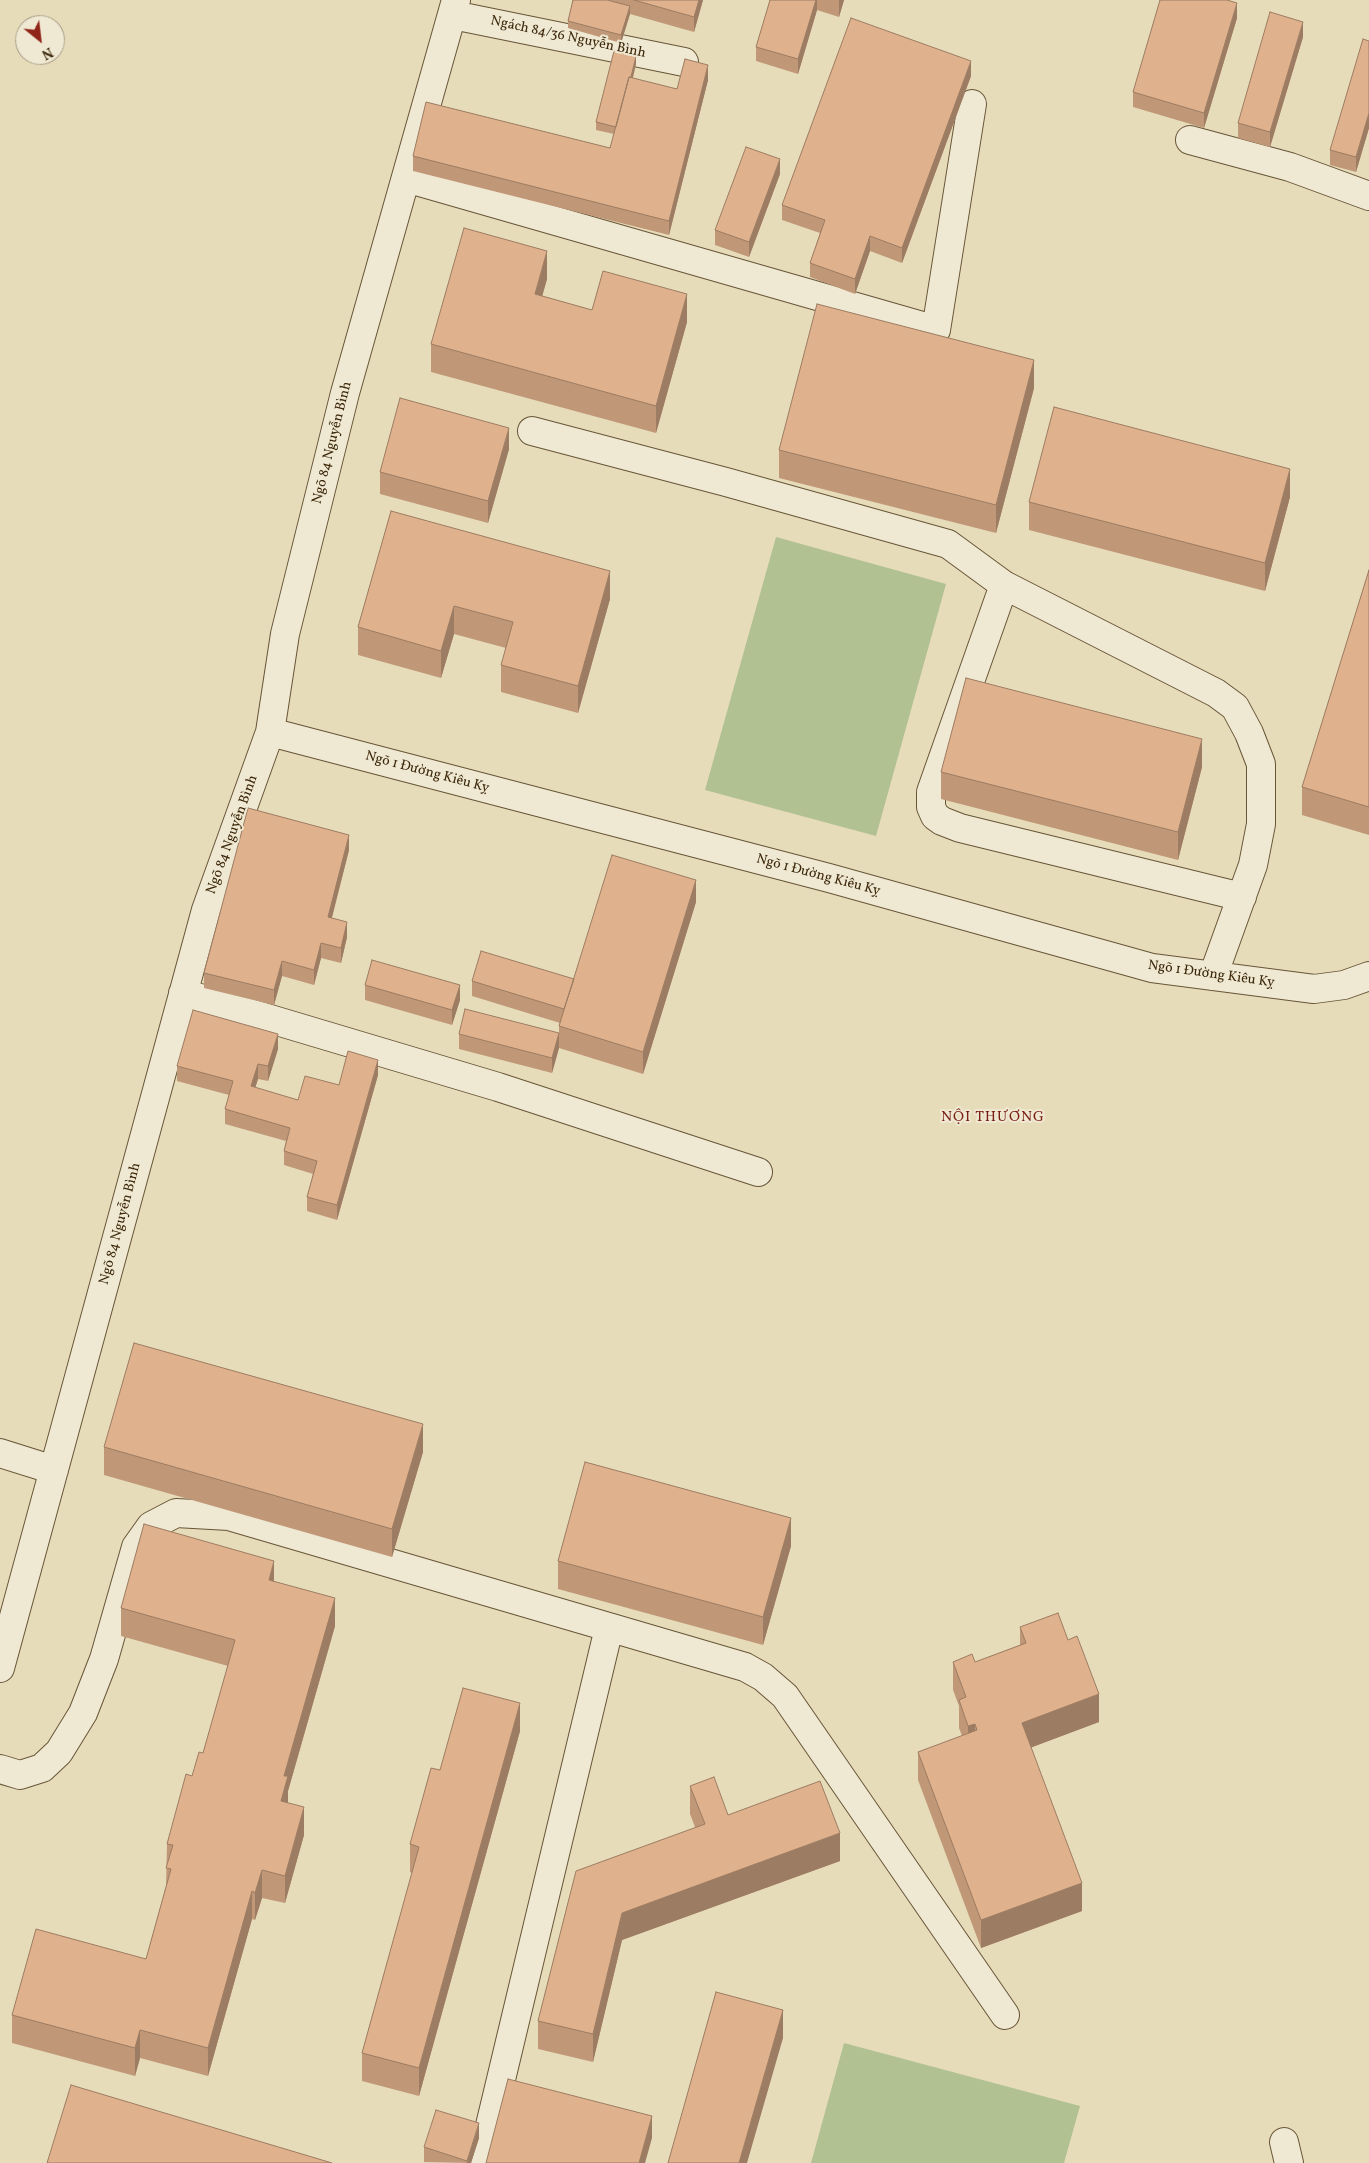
<!DOCTYPE html>
<html>
<head>
<meta charset="utf-8">
<style>
  body { margin:0 }
  #map { position:relative; width:1369px; height:2163px; overflow:hidden; background:#e7dcba; font-family:Vollkorn,serif }
  canvas { display:block }
  .north { position:absolute; left:15px; top:15px; width:50px; height:50px; box-sizing:border-box; background:#efe8d2; border:1px solid #a79b82; border-radius:50%; rotate:151deg; font-size:14px; font-weight:700; line-height:20px; text-align:center; color:#3c280b }
  .north::after { content:''; display:block; margin:auto; width:18px; height:22px; background:#8f2418; clip-path:polygon(50% 0,100% 100%,50% 72%,0 100%) }
</style>
</head>
<body>
<div id="map">
<canvas width="1369" height="2163"></canvas>
<div class="north">N</div>
</div>
<script>
const context = document.querySelector('canvas').getContext('2d');
context.lineJoin = 'round';
function paint(path, color) { context.fillStyle = color; context.fill(path, 'evenodd'); }
const poly = rows => new Path2D(rows.map(r => 'M' + r).join(''));
function stroke(path, color, width, dash) { context.strokeStyle = color; context.lineWidth = width; context.lineCap = dash ? 'butt' : 'round'; context.setLineDash(dash || []); context.stroke(path); }
function label(font, color, halo, rows, align = 'center') {
  context.font = font + ' Vollkorn,serif'; context.lineWidth = 4; context.setLineDash([]); context.textBaseline = 'middle'; context.strokeStyle = halo; context.fillStyle = color; for (const [text, x, y, turn = 0] of rows) {
    context.save(); context.translate(x, y); context.rotate((+turn || 0) * Math.PI / 180); context.textAlign = isNaN(turn) ? turn : align; if (halo) context.strokeText(text, 0, 0); context.fillText(text, 0, 0); context.restore();
  }
}
paint(poly([
  [776,537,946,584,876,836,705,790],
  [844,2043,1080,2106,1064,2163,811,2163]
]), '#b2c192');
const minor = poly([
  [453,15,684,62],
  [1190,140,1290,167,1369,196],
  [406,178,936,330,972,104],
  [532,431,726,482,948,544,1004,585,1216,693,1235,707,1249,733,1261,764,1261,824,1253,865,1213,976],
  [1004,585,931,792,931,807,935,816,942,821,960,828,1242,897],
  [270,732,829,878,1152,968,1314,989,1344,985,1369,976],
  [183,993,498,1087,758,1172],
  [0,1453,54,1470],
  [0,1668,206,910,270,732,285,634,345,393,456,0],
  [0,1769,20,1775,42,1768,59,1752,83,1713,104,1659,136,1547,151,1526,176,1513,229,1516,745,1667,763,1677,785,1696,1005,2015],
  [1284,2142,1289,2163],
  [481,2163,609,1628]
]);
stroke(minor, '#675537', 30);
stroke(minor, '#efe8d2', 28);
paint(poly([
  [573,0,703,0,694,32,630,14,621,43,568,28,568,21],
  [770,0,844,0,839,17,817,10,798,74,756,61,756,47],
  [1237,18,1204,128,1133,107,1133,92],
  [1303,37,1270,147,1238,138,1238,123],
  [1369,41,1369,128,1356,172,1330,165,1330,150],
  [636,64,633,78,677,89,708,80,669,235,413,171,413,156,610,148,614,134,596,130,596,122],
  [971,76,902,263,870,251,855,294,810,277,810,263,820,233,782,220,782,205],
  [780,174,749,257,715,245,715,230],
  [547,279,542,296,592,310,687,322,656,433,431,372,431,344],
  [1034,388,996,533,779,478,779,450],
  [509,449,488,523,380,494,380,472],
  [1290,497,1265,591,1029,530,1029,502],
  [391,511,610,599,578,713,501,692,501,665,506,648,454,634,441,678,358,655,358,627],
  [1369,570,1369,835,1302,815,1302,787],
  [1202,767,1178,860,941,799,941,772],
  [349,850,332,918,347,937,341,963,321,958,314,985,282,976,274,1005,204,988,204,973],
  [696,902,643,1074,559,1048,552,1073,459,1049,459,1034,559,1033,559,1026,560,1023,472,996,472,981,574,979],
  [365,985,460,1000,452,1025,365,1000],
  [278,1049,268,1081,258,1079,255,1088,298,1100,339,1085,378,1075,337,1220,307,1211,307,1197,313,1174,284,1165,284,1151,286,1141,225,1124,225,1109,229,1095,177,1081,177,1066],
  [104,1447,423,1452,392,1557,104,1475],
  [791,1546,763,1645,558,1589,558,1561],
  [274,1581,335,1626,288,1791,288,1802,304,1835,285,1903,262,1898,255,1920,252,1919,208,2076,140,2058,135,2076,12,2043,12,2015,146,1959,166,1886,167,1844,192,1776,203,1753,228,1666,121,1636,121,1608],
  [1020,1627,1099,1722,1031,1747,1082,1911,981,1948,918,1780,918,1752,962,1736,959,1728,959,1706,953,1690,953,1662,975,1662,1020,1645],
  [520,1731,419,2096,362,2081,362,2053,412,1873,410,1872,410,1844,440,1770],
  [690,1786,728,1815,840,1861,622,1940,593,2062,538,2049,538,2021,695,1827,690,1814],
  [479,2138,471,2163,424,2162,424,2147]
]), '#c09878');
paint(poly([
  [699,0,703,0,694,32,694,17],
  [816,0,817,0,817,10,798,74,798,59],
  [839,0,844,0,839,17],
  [1237,3,1237,18,1204,128,1204,113],
  [630,6,630,14,621,43,621,35],
  [1303,22,1303,37,1270,147,1270,132],
  [636,56,636,64,618,135,618,128],
  [971,61,971,76,902,263,902,248],
  [708,65,708,80,669,235,669,221],
  [1369,113,1369,128,1356,172,1356,157],
  [780,159,780,174,749,257,749,242],
  [870,236,870,251,855,294,855,279],
  [547,251,547,279,535,322,535,294],
  [687,294,687,322,656,433,656,406],
  [1034,360,1034,388,996,533,996,505],
  [509,428,509,449,488,523,488,501],
  [1290,469,1290,497,1265,591,1265,563],
  [610,571,610,599,578,713,578,686],
  [454,606,454,634,441,678,441,651],
  [1202,739,1202,767,1178,860,1178,832],
  [349,835,349,850,328,932,328,917],
  [696,880,696,902,643,1074,643,1052],
  [347,922,347,937,341,963,341,948],
  [321,943,321,958,314,985,314,970],
  [282,961,282,976,274,1005,274,990],
  [460,985,460,1000,452,1025,452,1010],
  [559,1033,559,1048,552,1073,552,1058],
  [278,1034,278,1049,268,1081,268,1066],
  [378,1060,378,1075,337,1220,337,1205],
  [258,1064,258,1079,251,1101,251,1086],
  [423,1424,423,1452,392,1557,392,1529],
  [791,1518,791,1546,763,1645,763,1617],
  [274,1561,274,1589,269,1580],
  [335,1598,335,1626,288,1791,288,1804,281,1801,284,1776],
  [1099,1694,1099,1722,1022,1751,1022,1723],
  [520,1703,520,1731,419,2096,419,2068],
  [975,1724,975,1751,968,1754,968,1726],
  [304,1807,304,1835,285,1903,285,1876],
  [840,1833,840,1861,622,1940,593,2062,593,2034,622,1913],
  [262,1870,262,1898,255,1920,255,1893],
  [1082,1883,1082,1911,981,1948,981,1920],
  [252,1891,252,1919,208,2076,208,2048],
  [783,2010,783,2038,747,2163,739,2163],
  [140,2030,140,2058,135,2076,135,2048],
  [652,2116,652,2138,645,2163,639,2163],
  [479,2123,479,2138,471,2163,467,2163]
]), '#9c7c62');
const building = poly([
  [573,0,607,0,630,6,621,35,568,21,573,0],
  [634,0,699,0,694,17,634,0],
  [770,0,816,0,798,59,756,47,770,0],
  [1160,0,1227,0,1237,3,1204,113,1133,92,1160,0],
  [1270,12,1303,22,1270,132,1238,123,1270,12],
  [851,18,971,61,902,248,870,236,855,279,810,263,825,220,782,205,851,18],
  [1363,39,1369,41,1369,113,1356,157,1330,150,1363,39],
  [614,51,636,56,631,77,629,77,616,127,596,122,614,51],
  [685,59,708,65,669,221,413,156,426,102,610,148,629,77,677,89,685,59],
  [746,147,780,159,749,242,715,230,746,147],
  [464,228,547,251,535,294,592,310,603,271,687,294,656,406,431,344,464,228],
  [817,304,1034,360,996,505,779,450,817,304],
  [400,398,509,428,488,501,380,472,400,398],
  [1054,407,1290,469,1265,563,1029,502,1054,407],
  [391,511,610,571,578,686,501,665,513,622,454,606,441,651,358,627,391,511],
  [1369,570,1369,807,1302,787,1369,570],
  [966,678,1202,739,1178,832,941,772,966,678],
  [248,808,349,835,328,917,347,922,341,948,321,943,314,970,282,961,274,990,204,973,248,808],
  [612,855,696,880,643,1052,559,1026,612,855],
  [481,951,574,979,564,1009,472,981,481,951],
  [372,960,460,985,452,1010,365,985,372,960],
  [465,1009,559,1033,552,1058,459,1034,465,1009],
  [193,1010,278,1034,268,1066,258,1064,251,1086,298,1100,305,1076,339,1085,348,1051,378,1060,337,1205,307,1197,317,1161,284,1151,290,1128,225,1109,233,1081,177,1066,193,1010],
  [134,1343,423,1424,392,1529,104,1447,134,1343],
  [585,1462,791,1518,763,1617,558,1561,585,1462],
  [144,1524,274,1561,269,1580,335,1598,284,1776,288,1776,281,1801,304,1807,285,1876,262,1870,255,1893,252,1891,208,2048,140,2030,135,2048,12,2015,36,1929,146,1959,171,1869,166,1868,173,1845,167,1844,186,1774,192,1776,199,1752,203,1753,235,1640,121,1608,144,1524],
  [1058,1613,1068,1640,1077,1636,1099,1694,1022,1723,1082,1883,981,1920,918,1752,977,1730,975,1724,968,1726,959,1700,966,1697,953,1662,972,1654,975,1662,1026,1643,1020,1627,1058,1613],
  [463,1688,520,1703,419,2068,362,2053,419,1847,410,1844,431,1768,440,1770,463,1688],
  [714,1777,728,1815,820,1781,840,1833,622,1913,593,2034,538,2021,576,1871,705,1824,690,1786,714,1777],
  [716,1992,783,2010,739,2163,668,2163,716,1992],
  [508,2079,652,2116,639,2163,486,2163,508,2079],
  [71,2085,332,2163,47,2163,71,2085],
  [436,2110,479,2123,467,2161,424,2147,436,2110]
]);
paint(building, '#dfb18c');
stroke(building, '#9c7c62', 1);
label('14px', '#3c280b', '#efe8d2', [
  ["Ngách 84/36 Nguyễn Bình",568,38,12],
  ["Ngõ 84 Nguyễn Bình",333,443,-76],
  ["Ngõ 1 Đường Kiêu Kỵ",427,773,15],
  ["Ngõ 84 Nguyễn Bình",233,835,-70],
  ["Ngõ 1 Đường Kiêu Kỵ",818,876,15],
  ["Ngõ 1 Đường Kiêu Kỵ",1211,975,8],
  ["Ngõ 84 Nguyễn Bình",121,1224,-75]
]);
context.letterSpacing = '1px';
label('15px', '#7a1f14', '#efe8d2', [
  ["NỘI THƯƠNG",993,1118]
]);
context.letterSpacing = '0px';
</script>
</body>
</html>
